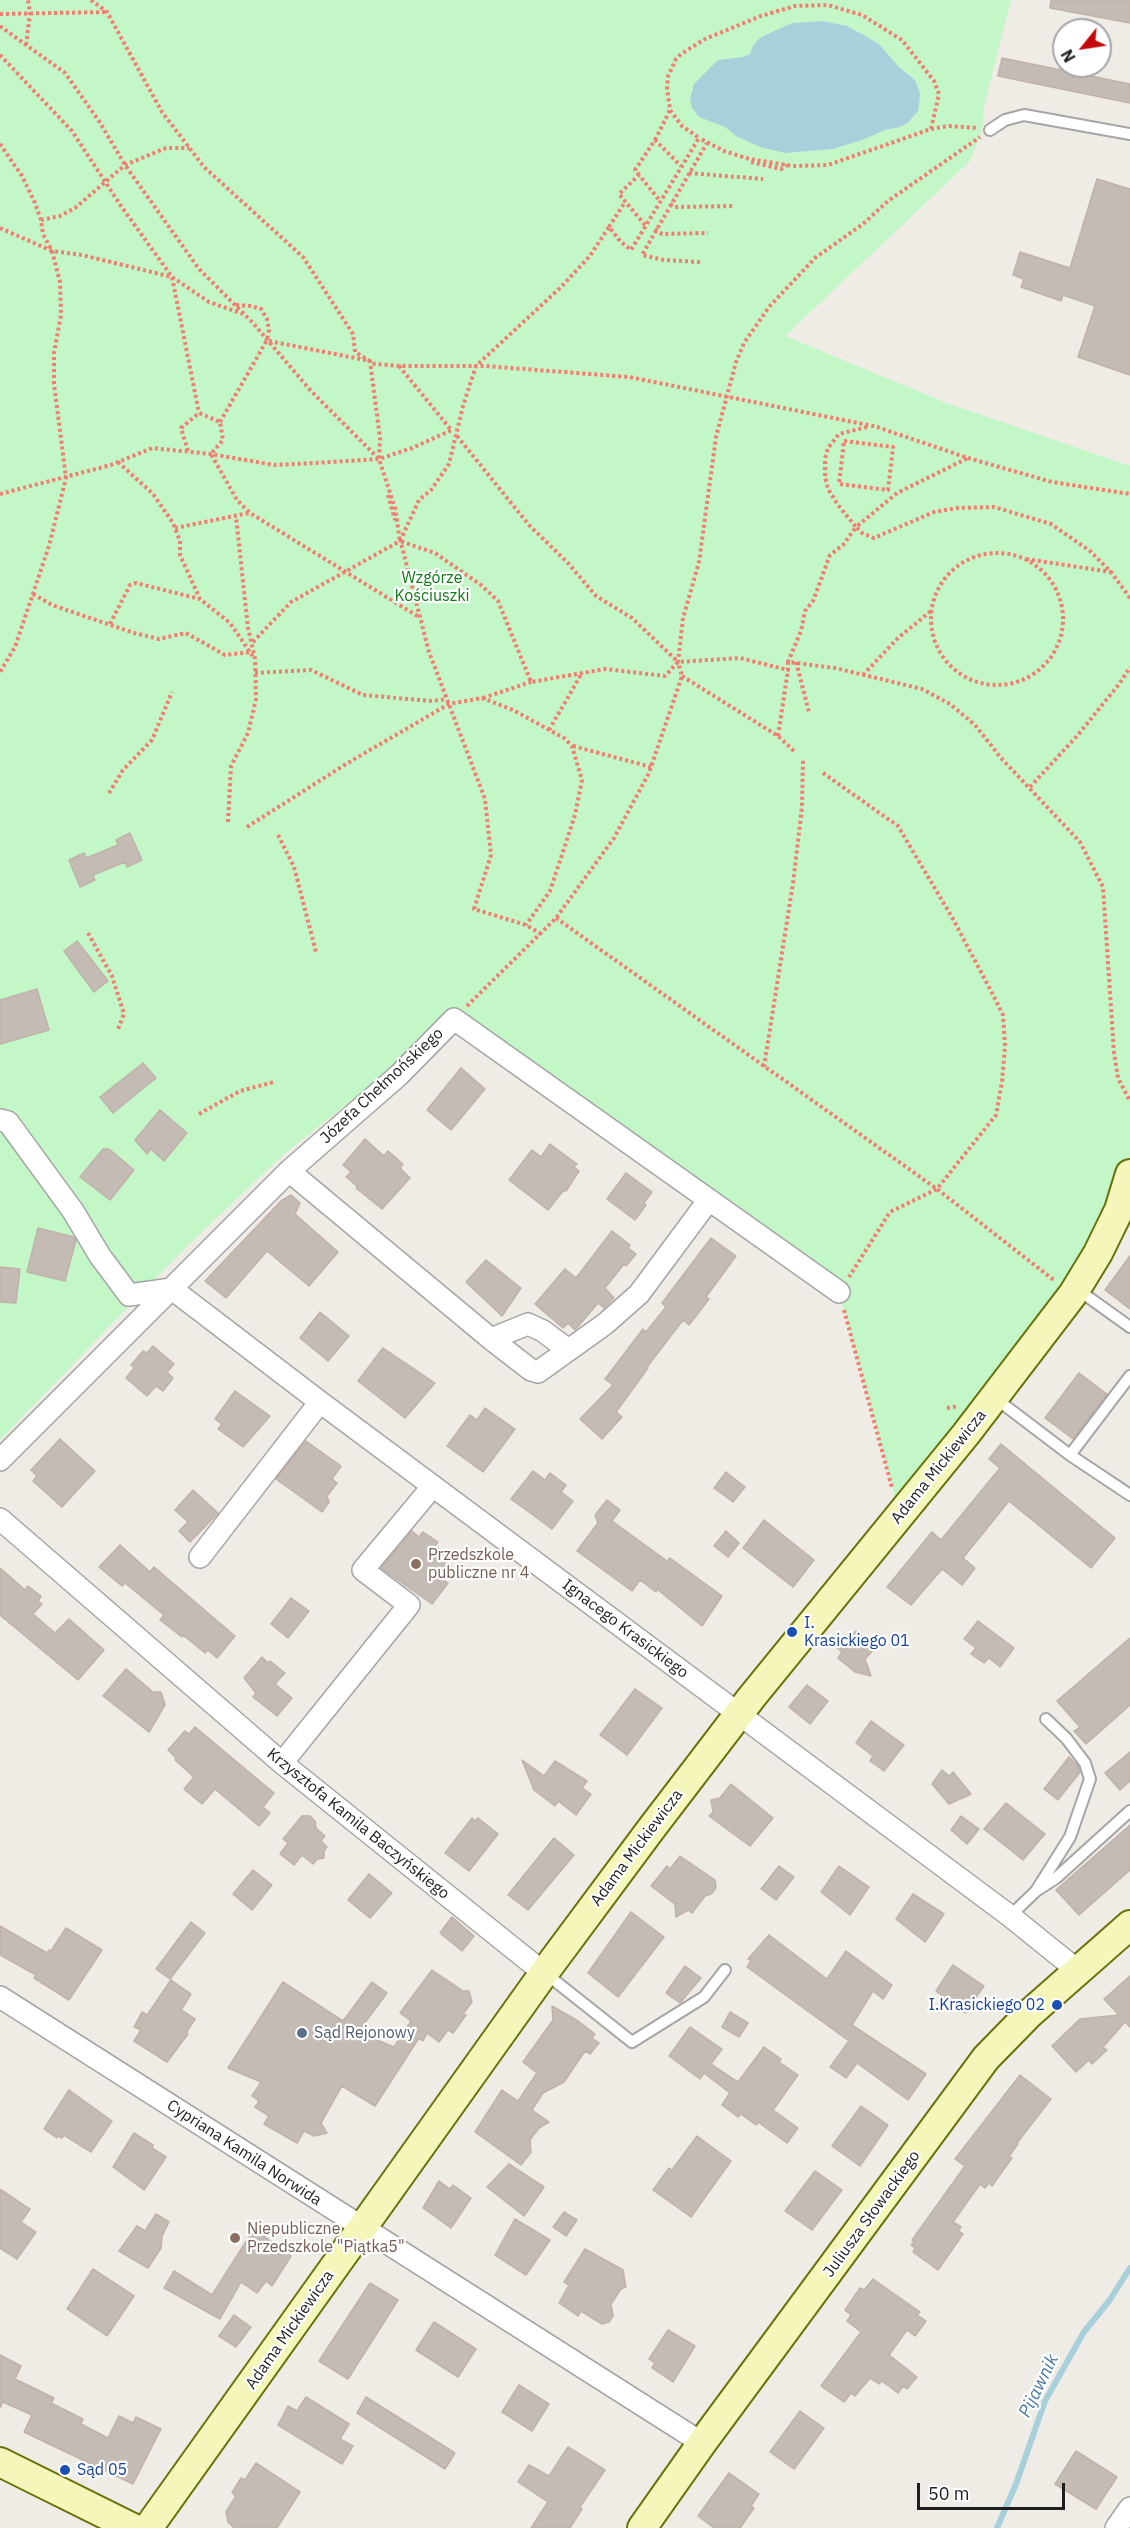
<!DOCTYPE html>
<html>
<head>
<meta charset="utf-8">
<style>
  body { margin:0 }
  #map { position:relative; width:1130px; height:2528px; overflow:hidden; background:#efebe5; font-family:"IBM Plex Sans",sans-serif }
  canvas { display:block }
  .north { position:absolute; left:1052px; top:18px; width:60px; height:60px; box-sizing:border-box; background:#fff; border:2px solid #a5a5a5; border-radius:50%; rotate:240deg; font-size:16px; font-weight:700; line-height:24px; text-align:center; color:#1e1e1e }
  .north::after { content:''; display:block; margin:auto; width:21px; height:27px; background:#c5080b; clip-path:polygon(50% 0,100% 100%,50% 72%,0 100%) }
  .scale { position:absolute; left:917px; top:2483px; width:148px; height:27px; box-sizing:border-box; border:3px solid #1e1e1e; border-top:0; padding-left:8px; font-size:18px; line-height:21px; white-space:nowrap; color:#1e1e1e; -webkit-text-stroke:4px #fff; paint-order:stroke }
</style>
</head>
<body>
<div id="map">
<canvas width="1130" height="2528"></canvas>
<div class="north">N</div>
<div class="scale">50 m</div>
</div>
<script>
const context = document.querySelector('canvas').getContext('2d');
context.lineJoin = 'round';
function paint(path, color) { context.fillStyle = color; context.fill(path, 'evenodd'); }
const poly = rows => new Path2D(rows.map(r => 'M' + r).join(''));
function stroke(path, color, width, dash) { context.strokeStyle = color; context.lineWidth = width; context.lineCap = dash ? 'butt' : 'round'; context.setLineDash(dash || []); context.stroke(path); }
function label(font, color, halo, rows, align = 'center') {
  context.font = font + ' "IBM Plex Sans",sans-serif'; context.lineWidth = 4.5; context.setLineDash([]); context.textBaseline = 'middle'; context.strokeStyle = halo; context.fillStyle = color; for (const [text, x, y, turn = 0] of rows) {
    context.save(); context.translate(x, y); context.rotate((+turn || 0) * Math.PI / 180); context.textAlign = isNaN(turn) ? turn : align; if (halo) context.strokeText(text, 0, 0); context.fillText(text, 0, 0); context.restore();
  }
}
paint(poly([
  [0,0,1011,0,984,106,982,131,970,161,785,336,944,402,1130,466,1130,1174,1119,1210,900,1516,839,1292,454,1019,284,1154,185,1248,0,1440],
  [822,21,847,26,879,44,898,66,915,80,917,86,914,118,908,123,900,127,885,130,862,140,833,149,785,153,760,147,736,136,725,127,699,117,703,75,718,60,743,57,750,54,753,46,792,23]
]), '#c3f7c7');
paint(poly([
  [822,21,847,26,867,37,879,44,898,66,915,80,920,93,919,105,918,111,908,123,900,127,885,130,862,140,833,149,785,153,760,147,736,136,725,127,699,117,692,108,690,99,694,84,718,60,743,57,750,54,753,46,761,37,792,23]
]), '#a7d0db');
stroke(poly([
  [997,2528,1016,2484,1045,2401,1084,2332,1109,2301,1130,2268]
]), '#a7d0db', 6);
const building = poly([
  [1051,0,1130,0,1130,23,1050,8,1051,0],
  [1002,58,1130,84,1130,103,998,76,1002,58],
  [1097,179,1130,189,1130,375,1078,357,1095,306,1063,295,1061,301,1044,295,1021,287,1024,279,1013,275,1020,252,1070,268,1097,179],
  [130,833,142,860,127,867,125,862,93,875,95,880,80,887,69,860,84,853,86,858,118,845,116,840,130,833],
  [77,941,108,981,94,992,64,951,77,941],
  [37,989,49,1030,0,1044,0,1000,37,989],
  [143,1063,156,1078,113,1113,100,1097,143,1063],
  [461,1068,485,1089,451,1130,427,1110,461,1068],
  [160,1110,187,1133,164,1161,151,1149,147,1154,135,1140,160,1110],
  [365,1139,384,1156,388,1151,403,1164,400,1168,410,1178,382,1209,356,1188,357,1186,346,1177,351,1172,343,1165,365,1139],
  [550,1144,577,1164,574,1167,579,1171,566,1191,563,1191,548,1210,509,1180,532,1150,541,1157,550,1144],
  [103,1149,109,1149,134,1170,110,1200,80,1177,103,1149],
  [626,1173,652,1192,644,1203,646,1205,635,1220,607,1199,626,1173],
  [291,1195,300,1203,295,1214,338,1252,309,1286,267,1251,226,1298,205,1281,281,1201,291,1195],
  [38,1228,74,1237,76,1240,65,1281,27,1272,38,1228],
  [612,1231,630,1245,628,1248,636,1254,626,1266,624,1264,605,1288,614,1298,604,1308,598,1303,575,1330,568,1323,563,1328,535,1304,565,1269,576,1278,612,1231],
  [711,1238,736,1256,706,1297,709,1299,689,1325,683,1320,647,1367,648,1368,616,1412,622,1417,602,1439,580,1419,613,1385,605,1379,643,1329,646,1332,666,1307,662,1303,711,1238],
  [1130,1256,1130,1309,1105,1290,1130,1256],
  [486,1260,521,1288,502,1316,466,1282,486,1260],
  [0,1267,20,1269,16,1303,0,1302,0,1267],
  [320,1312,349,1336,328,1361,300,1338,320,1312],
  [153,1346,174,1364,167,1372,173,1378,163,1391,156,1386,147,1396,126,1378,134,1368,131,1365,143,1351,147,1353,153,1346],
  [383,1348,435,1383,405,1418,358,1381,383,1348],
  [1079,1373,1107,1394,1073,1439,1045,1418,1079,1373],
  [235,1391,270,1416,243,1447,218,1429,222,1424,215,1419,235,1391],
  [485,1408,515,1429,483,1472,447,1446,470,1415,477,1420,485,1408],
  [60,1439,95,1471,62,1507,33,1481,37,1476,31,1470,60,1439],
  [306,1441,341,1466,332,1479,337,1483,327,1496,329,1502,322,1512,276,1479,306,1441],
  [1001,1444,1115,1538,1091,1568,1009,1501,963,1558,975,1568,962,1585,942,1569,911,1605,887,1587,932,1532,941,1540,1000,1468,989,1459,1001,1444],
  [533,1471,545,1480,550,1473,566,1485,561,1492,573,1501,552,1529,511,1499,533,1471],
  [726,1472,745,1487,733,1502,714,1488,726,1472],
  [193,1490,218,1513,190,1542,179,1531,188,1522,175,1510,193,1490],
  [607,1500,620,1510,612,1521,667,1561,670,1558,722,1596,702,1626,657,1589,656,1592,640,1580,632,1591,577,1551,598,1523,595,1515,607,1500],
  [764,1520,814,1560,793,1587,743,1548,764,1520],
  [412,1531,419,1537,423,1532,438,1542,435,1546,449,1556,446,1562,451,1566,442,1579,448,1583,432,1604,381,1568,412,1531],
  [726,1531,739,1543,728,1557,714,1546,726,1531],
  [120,1545,150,1572,154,1567,235,1636,217,1658,208,1650,205,1653,183,1635,182,1637,160,1620,164,1615,125,1583,122,1586,99,1567,120,1545],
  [0,1568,25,1590,28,1586,41,1596,38,1601,42,1604,33,1614,55,1633,69,1619,104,1650,78,1680,0,1615,0,1568],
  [291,1598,309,1611,288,1638,271,1624,291,1598],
  [978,1621,1014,1648,1000,1667,989,1658,984,1663,971,1654,976,1648,964,1639,978,1621],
  [856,1631,876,1647,865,1659,871,1676,855,1672,838,1658,842,1652,837,1648,848,1634,851,1636,856,1631],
  [1130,1638,1130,1705,1086,1744,1074,1731,1080,1727,1057,1701,1130,1638],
  [262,1657,268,1663,270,1661,285,1673,275,1684,292,1698,277,1716,253,1697,256,1693,244,1678,262,1657],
  [126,1669,153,1692,161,1692,165,1705,149,1732,103,1696,126,1669],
  [807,1685,828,1701,810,1724,789,1707,807,1685],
  [635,1689,662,1708,627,1755,600,1735,635,1689],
  [871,1721,904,1745,884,1771,870,1761,873,1756,856,1743,871,1721],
  [195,1727,274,1793,263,1807,270,1813,259,1826,215,1789,202,1804,184,1789,194,1777,175,1760,176,1758,168,1750,185,1731,189,1734,195,1727],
  [1130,1752,1130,1781,1120,1790,1105,1773,1130,1752],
  [1069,1757,1078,1766,1080,1772,1058,1800,1044,1789,1069,1757],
  [522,1760,544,1776,555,1761,587,1781,582,1788,591,1794,576,1815,558,1801,555,1806,534,1790,522,1760],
  [942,1770,949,1776,953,1772,971,1794,949,1804,932,1784,942,1770],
  [731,1784,773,1818,750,1846,709,1816,713,1812,711,1800,720,1798,731,1784],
  [1006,1803,1045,1834,1023,1860,984,1829,1006,1803],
  [302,1816,310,1816,315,1821,316,1828,325,1836,321,1841,327,1847,324,1851,324,1858,317,1859,313,1864,302,1855,294,1865,280,1854,288,1843,283,1839,302,1816],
  [961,1816,979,1829,967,1844,951,1830,961,1816],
  [472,1818,475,1821,478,1818,498,1834,469,1871,445,1853,472,1818],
  [1130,1825,1130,1870,1079,1915,1056,1890,1130,1825],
  [554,1838,574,1855,528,1910,508,1895,554,1838],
  [680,1856,715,1880,716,1888,711,1894,705,1896,692,1913,688,1910,676,1917,675,1904,651,1886,667,1866,670,1869,680,1856],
  [779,1866,794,1877,776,1900,761,1889,779,1866],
  [839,1866,869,1887,850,1915,821,1892,839,1866],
  [253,1870,272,1885,252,1910,233,1894,253,1870],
  [369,1874,392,1893,370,1918,348,1900,369,1874],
  [913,1894,944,1914,925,1942,896,1919,913,1894],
  [631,1912,664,1937,618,1997,588,1973,631,1912],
  [452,1917,474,1936,462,1951,440,1933,452,1917],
  [191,1922,205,1933,170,1979,156,1969,191,1922],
  [0,1926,47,1953,49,1950,51,1951,66,1928,102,1950,69,2000,34,1978,36,1975,0,1955,0,1926],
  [769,1935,827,1979,846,1951,892,1985,883,1999,873,1991,852,2025,926,2074,908,2100,857,2063,846,2078,830,2067,849,2041,747,1967,751,1961,748,1959,769,1935],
  [953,1965,984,1986,965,2013,936,1991,953,1965],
  [685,1966,701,1978,680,2003,666,1993,685,1966],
  [432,1970,463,1991,469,1991,472,2002,463,2014,466,2015,453,2033,448,2030,439,2042,427,2033,423,2041,419,2038,375,2106,342,2086,321,2123,327,2133,314,2136,304,2131,297,2143,264,2124,269,2116,255,2107,259,2101,252,2096,261,2082,228,2068,283,1982,343,2021,372,1982,387,1993,358,2032,394,2047,411,2021,400,2013,432,1970],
  [1130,1976,1130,2027,1125,2022,1103,2047,1107,2050,1092,2064,1089,2060,1076,2072,1052,2046,1080,2019,1119,2015,1104,1999,1130,1976],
  [171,1980,191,1994,181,2010,195,2019,186,2033,188,2034,167,2062,134,2041,141,2030,134,2027,142,2012,147,2015,171,1980],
  [552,2006,578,2021,595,2034,592,2038,599,2043,590,2054,585,2051,564,2082,543,2093,532,2110,549,2122,539,2128,530,2140,531,2152,521,2165,475,2132,502,2090,518,2101,537,2073,523,2062,553,2020,552,2006],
  [730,2012,748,2023,739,2037,722,2027,730,2012],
  [690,2027,722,2049,711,2064,738,2082,764,2047,781,2059,779,2062,798,2075,773,2110,798,2128,787,2143,758,2122,756,2125,741,2114,738,2117,722,2105,730,2093,704,2073,700,2079,669,2056,690,2027],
  [1020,2075,1051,2099,1017,2143,1018,2144,1009,2156,1012,2158,992,2186,989,2183,985,2188,980,2184,953,2222,961,2227,958,2231,963,2234,938,2270,913,2252,915,2248,911,2245,914,2242,912,2240,965,2166,955,2159,1020,2075],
  [69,2090,112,2121,91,2152,64,2135,62,2138,58,2136,57,2138,44,2129,69,2090],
  [861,2106,888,2125,860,2166,832,2146,861,2106],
  [134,2133,153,2145,152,2148,166,2157,144,2190,113,2167,134,2133],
  [697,2136,731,2161,691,2217,653,2190,669,2168,672,2170,697,2136],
  [509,2164,544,2187,524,2216,487,2187,509,2164],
  [815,2171,842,2190,812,2230,785,2211,815,2171],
  [439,2181,450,2189,453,2185,471,2198,451,2228,423,2208,439,2181],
  [0,2189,30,2209,21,2222,36,2232,17,2259,0,2248,0,2189],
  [564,2212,577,2220,566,2236,553,2227,564,2212],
  [156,2214,169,2222,162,2236,161,2248,148,2268,119,2251,137,2226,145,2231,156,2214],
  [515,2219,550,2240,526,2275,495,2255,515,2219],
  [254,2229,291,2256,272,2286,266,2281,257,2293,241,2282,220,2319,164,2288,174,2271,212,2295,254,2229],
  [585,2249,623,2270,626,2287,621,2289,611,2304,613,2316,609,2322,602,2324,581,2311,578,2316,559,2303,569,2285,564,2282,585,2249],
  [93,2269,134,2296,107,2336,67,2309,93,2269],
  [873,2279,920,2312,917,2315,926,2321,915,2336,907,2330,889,2355,917,2377,907,2389,903,2386,898,2393,882,2381,879,2384,870,2378,855,2396,851,2393,844,2402,821,2386,861,2332,847,2321,851,2315,845,2310,860,2288,864,2290,873,2279],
  [370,2283,398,2300,348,2379,319,2361,370,2283],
  [234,2315,251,2327,236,2347,219,2336,234,2315],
  [434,2322,476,2349,458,2377,416,2350,434,2322],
  [668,2330,695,2346,673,2382,652,2368,655,2363,649,2359,668,2330],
  [0,2355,21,2366,15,2379,54,2398,51,2403,83,2419,81,2424,108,2438,119,2416,133,2423,136,2417,161,2429,133,2484,24,2432,32,2415,3,2402,0,2408,0,2355],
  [519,2385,549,2404,532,2431,502,2412,519,2385],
  [306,2397,349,2424,340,2439,353,2446,342,2464,278,2425,288,2406,297,2411,306,2397],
  [366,2397,455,2453,445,2469,357,2413,366,2397],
  [800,2411,824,2428,794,2469,770,2452,800,2411],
  [568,2447,605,2470,580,2507,582,2509,570,2528,531,2528,548,2502,518,2482,529,2465,549,2476,568,2447],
  [1076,2451,1117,2477,1096,2509,1055,2484,1076,2451],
  [256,2463,300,2492,277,2528,234,2528,228,2522,226,2512,236,2496,232,2493,241,2478,245,2480,256,2463],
  [729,2473,759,2494,751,2506,754,2508,740,2528,714,2528,698,2516,729,2473]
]);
paint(building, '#c3bbb4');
stroke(building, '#c0b2a8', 1.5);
const lane = poly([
  [990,130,1005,120,1024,115,1130,134],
  [1077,1289,1130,1327],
  [995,1398,1070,1455,1130,1376],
  [1070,1455,1130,1495],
  [1036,1891,1070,1837,1090,1779,1085,1763,1066,1738,1046,1719],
  [1010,1916,1036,1891,1056,1878,1130,1811],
  [545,1973,632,2042,704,1997,725,1970]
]);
const street = poly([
  [0,1120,8,1122,73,1211,100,1256,129,1295,172,1289],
  [289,1171,491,1339,531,1370,538,1372,605,1324,639,1294,708,1201],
  [172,1289,320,1402,1010,1916,1077,1970],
  [491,1339,528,1324,543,1331,567,1349],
  [0,1460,289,1171,399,1075,454,1019,839,1292],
  [0,1519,282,1763,544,1973],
  [200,1557,320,1402],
  [282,1763,409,1605,363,1570,433,1486],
  [0,1997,702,2443],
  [1116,2528,1130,2508]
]);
const secondary = poly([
  [0,2462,133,2528],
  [148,2528,544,1973,651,1829,751,1698,966,1434,1073,1294,1098,1253,1119,1210,1130,1174],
  [642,2528,702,2443,986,2058,1029,2014,1130,1925]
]);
stroke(lane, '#a5a5a5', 14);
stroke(street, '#a5a5a5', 24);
stroke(secondary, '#687209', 32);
stroke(poly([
  [91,0,107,12,162,112,204,167,303,257,353,334,355,352,375,364,399,366,485,366,629,377,878,427],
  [0,14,106,12],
  [0,26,65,73,99,121,125,165,199,269,253,323,311,391,379,459,395,508,400,541,435,553,481,585,498,601,531,682,605,669,665,676,678,662,740,658,788,670,788,662],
  [26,45,30,13,28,0],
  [0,55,72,131,121,206,172,277,199,413],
  [931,129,949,126,978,128],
  [655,140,670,110],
  [0,144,22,176,35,203,41,220,43,234,52,251,60,282,61,315,54,353,54,384,66,478,49,546,15,647,0,672],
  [751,162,781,169,787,165],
  [689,173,763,179],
  [639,175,635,170,655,140,681,166],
  [670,204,675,207,735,206],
  [41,220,60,216,75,208,125,165,166,148,189,148],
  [645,225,619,194,639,175,660,201],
  [609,227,625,202],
  [0,228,52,251,82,255,172,277,209,302,243,314],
  [655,229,662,234,708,233],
  [700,262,664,260,642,255,707,143],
  [269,341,370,361,380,438,379,459],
  [399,366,452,431],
  [220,422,267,340,269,330,267,319,261,309,251,306,236,305],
  [867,427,839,434,828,448,825,458,825,477,828,489,838,505,856,527,897,493,968,458],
  [877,427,968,458,1052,482,1130,494],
  [457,436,529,525,568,563,596,596,632,618,677,661],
  [844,441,893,447,888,490,839,484,844,441],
  [188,451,181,428,199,413,220,422,223,440,211,454,237,500,250,513,419,617],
  [118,462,153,494,173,523,180,541,180,555,200,599,230,623,254,658],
  [0,494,111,465,152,448,211,454,274,465,315,463,379,459,412,448,452,430],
  [388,495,395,520],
  [175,528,249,513],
  [400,539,429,652,485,799,491,855,474,909,526,925,541,934],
  '931 619a66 66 0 1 1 132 0a66 66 0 1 1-132 0Z',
  [1026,559,1111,572],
  [33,594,52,605,134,633,159,639,186,633,225,655,251,652],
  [1130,598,1111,572,1090,551,1051,524,994,507,957,508,934,512,874,538,862,533,856,527,843,545,830,555,813,601,805,611,801,631,788,662,835,668,922,689,950,704,975,725,1001,758,1080,842,1103,887,1114,1053,1118,1078,1130,1101],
  [110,624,130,585,136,583,200,599],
  [253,642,291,602,400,541,419,500,431,490,449,464,463,406,476,366,560,288,589,257,609,227,620,241,631,250,699,138,682,126,670,110,667,88,668,76,676,59,681,54,705,39,761,16,795,6,828,5,862,15,902,40,934,81,939,94,931,129,828,165,793,166,749,159,724,151,699,138],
  [796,662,809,712],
  [255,673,311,670,363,695,432,701,447,699],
  [863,675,898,638,931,611],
  [682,676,778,736,795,752],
  [483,698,531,682],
  [549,730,582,673],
  [778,736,788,670],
  [573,746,651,767],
  [823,773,898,826,953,919,991,991,1003,1015,1005,1046,1002,1082,996,1115,937,1189,890,1212,849,1277],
  [1030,787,1077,736,1120,683,1130,667],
  [109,793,123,770,152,740,172,692],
  [228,822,231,766,248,733,256,699,255,659,248,628,236,517],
  [247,827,346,764,449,704,482,698,513,710,564,738,572,746,582,780,575,815,550,891,526,925],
  [278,835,294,867,316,952],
  [556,918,937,1189,1055,1281],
  [88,933,112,976,124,1014,118,1029],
  [467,1006,556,918,614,838,649,773,682,676,678,662,683,618,699,562,716,437,736,362,744,343,769,307,815,258,863,224,888,201,980,137],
  [764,1067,793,883,802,807,803,758],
  [199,1114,240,1091,274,1082],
  [844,1310,892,1488],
  [947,1408,958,1406]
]), '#f47c70', 4, [3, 3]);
stroke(lane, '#fff', 10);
stroke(street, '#fff', 21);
stroke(secondary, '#f5f7ba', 28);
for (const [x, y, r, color] of [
  [416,1564,6,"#8d6e63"],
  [792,1632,6,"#1a4fb4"],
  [1057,2005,6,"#1a4fb4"],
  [302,2033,6,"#5c6f8a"],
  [235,2238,6,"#8d6e63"],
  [65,2470,6,"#1a4fb4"]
]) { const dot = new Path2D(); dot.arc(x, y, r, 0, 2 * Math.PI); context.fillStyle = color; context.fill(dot); stroke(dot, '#fff', 2); }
label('16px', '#107917', '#fff', [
  ["Wzgórze",432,578],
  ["Kościuszki",432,596]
]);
label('16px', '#1e1e1e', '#fff', [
  ["Józefa Chełmońskiego",382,1086,-43],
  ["Adama Mickiewicza",939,1467,-51],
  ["Ignacego Krasickiego",625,1629,37],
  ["Krzysztofa Kamila Baczyńskiego",358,1824,39],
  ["Adama Mickiewicza",637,1848,-53],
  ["Cypriana Kamila Norwida",244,2153,33],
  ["Juliusza Słowackiego",872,2214,-54],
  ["Adama Mickiewicza",290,2330,-55]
]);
label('16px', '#785e54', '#fff', [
  ["Przedszkole",428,1555],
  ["publiczne nr 4",428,1573],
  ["Niepubliczne",247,2229],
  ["Przedszkole \"Piątka5\"",247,2247]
], 'left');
label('16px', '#164399', '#fff', [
  ["I.",804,1623],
  ["Krasickiego 01",804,1641],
  ["I.Krasickiego 02",1045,2005,"right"],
  ["Sąd 05",77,2470]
], 'left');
label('16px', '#4e5e75', '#fff', [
  ["Sąd Rejonowy",314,2033]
], 'left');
label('italic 18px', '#4b79a2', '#fff', [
  ["Pijawnik",1039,2386,-64]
]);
</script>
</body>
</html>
